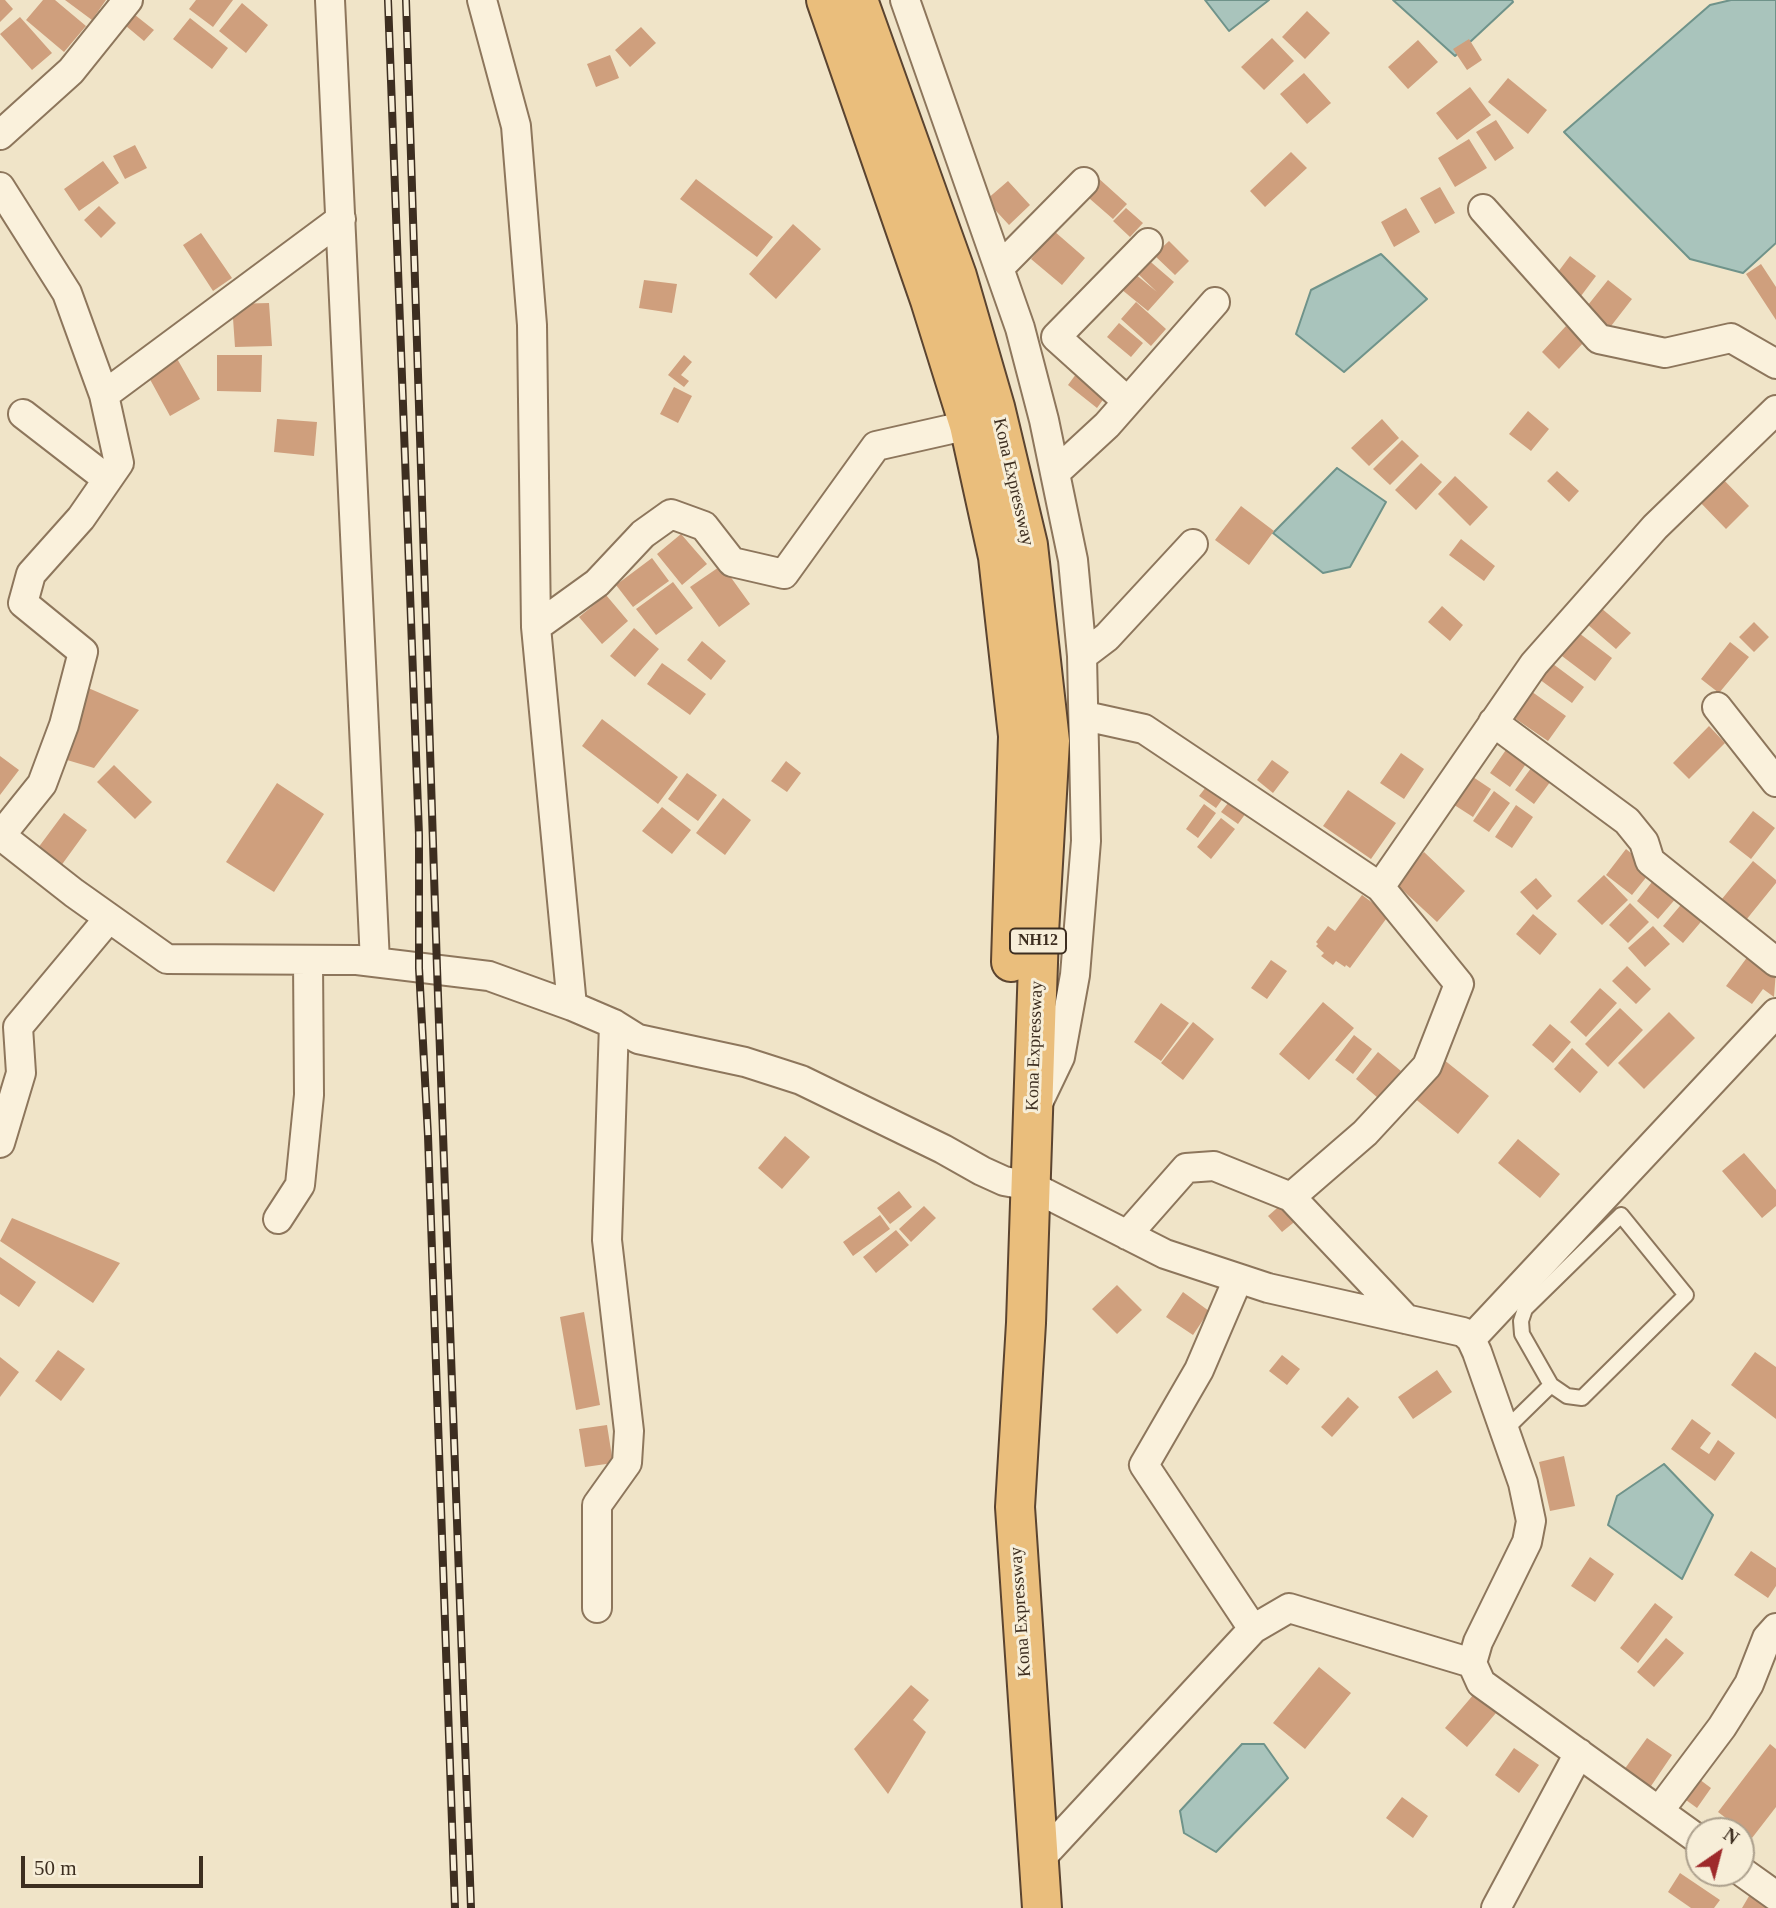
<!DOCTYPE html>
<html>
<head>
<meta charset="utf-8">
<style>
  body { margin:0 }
  #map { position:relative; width:1776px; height:1908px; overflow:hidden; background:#f0e4c8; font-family:Georgia,serif }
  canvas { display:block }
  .north { position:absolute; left:1685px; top:1817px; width:70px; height:70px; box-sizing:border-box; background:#f7eed8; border:2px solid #ada18e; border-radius:50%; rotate:35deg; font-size:19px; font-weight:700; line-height:28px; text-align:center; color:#3d2e20 }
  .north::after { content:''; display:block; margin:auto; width:24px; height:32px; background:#9e2a2b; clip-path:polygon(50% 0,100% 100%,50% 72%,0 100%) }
  .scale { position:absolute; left:21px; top:1856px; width:182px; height:32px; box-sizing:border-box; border:4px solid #3d2e20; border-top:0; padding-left:9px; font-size:21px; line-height:24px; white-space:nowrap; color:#3d2e20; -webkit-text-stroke:5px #f7eed8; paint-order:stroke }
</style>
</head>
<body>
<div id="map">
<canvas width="1776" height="1908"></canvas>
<div class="north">N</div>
<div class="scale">50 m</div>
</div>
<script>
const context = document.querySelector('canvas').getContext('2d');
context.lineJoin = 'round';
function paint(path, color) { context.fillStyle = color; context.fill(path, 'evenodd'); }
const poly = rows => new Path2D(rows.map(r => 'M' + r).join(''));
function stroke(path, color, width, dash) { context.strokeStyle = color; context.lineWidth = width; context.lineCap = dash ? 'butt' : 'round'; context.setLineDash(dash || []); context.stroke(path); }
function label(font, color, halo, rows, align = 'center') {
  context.font = font + ' Georgia,serif'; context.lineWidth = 6; context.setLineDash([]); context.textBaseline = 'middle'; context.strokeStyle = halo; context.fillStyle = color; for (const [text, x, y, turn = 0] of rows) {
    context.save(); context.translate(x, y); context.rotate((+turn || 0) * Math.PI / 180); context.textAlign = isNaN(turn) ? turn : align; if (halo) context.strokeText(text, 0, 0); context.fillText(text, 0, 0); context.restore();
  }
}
const water = poly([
  [1205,0,1269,0,1229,31,1205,0],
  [1393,0,1512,0,1513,2,1455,56,1393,0],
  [1731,0,1776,0,1776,243,1743,273,1690,259,1564,132,1710,5,1731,0],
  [1381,254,1427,299,1344,372,1296,334,1311,290,1381,254],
  [1337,468,1386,502,1350,567,1323,573,1273,533,1337,468],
  [1664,1464,1713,1515,1682,1579,1608,1525,1617,1496,1664,1464],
  [1242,1744,1264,1744,1288,1778,1216,1852,1184,1833,1180,1811,1242,1744]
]);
paint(water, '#a9c4bc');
stroke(water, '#6f938a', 2);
paint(poly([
  [0,0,5,0,13,9,0,22],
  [43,0,55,0,86,26,64,52,26,20],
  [65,0,106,0,92,20],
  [196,0,233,0,213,27,189,9],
  [242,3,268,25,246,53,219,31],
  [1307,11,1330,33,1305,59,1282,37],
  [135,15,154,30,144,41,126,26],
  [20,17,52,53,32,70,0,34],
  [190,18,228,48,212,69,173,39],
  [641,27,656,43,630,67,615,50],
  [1272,38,1294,61,1264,90,1241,67],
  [1469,39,1482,60,1467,70,1453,49],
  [1418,40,1438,62,1408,89,1388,67],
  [610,55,619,78,596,87,587,64],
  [1304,73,1331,103,1307,124,1280,94],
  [1508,78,1547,110,1528,134,1488,102],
  [1470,87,1491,115,1457,140,1436,113],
  [1496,120,1514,148,1495,161,1476,132],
  [1469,139,1487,168,1455,187,1438,158],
  [135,145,147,168,125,179,113,156],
  [1291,152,1307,168,1265,207,1250,191],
  [103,161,119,183,79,211,64,189],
  [1096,176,1127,204,1113,219,1082,192],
  [696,179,773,237,757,257,680,199],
  [1008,181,1030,205,1009,225,986,200],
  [1440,187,1455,213,1435,224,1420,198],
  [99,206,116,223,101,238,84,220],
  [1126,208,1143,223,1130,237,1113,221],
  [1406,208,1420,232,1394,247,1381,222],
  [793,224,821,249,776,299,749,274],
  [1054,231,1085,258,1062,285,1031,259],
  [201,233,232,278,213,291,183,245],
  [1169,241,1189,261,1175,275,1154,255],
  [1570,256,1596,276,1578,300,1552,280],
  [1145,257,1174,282,1148,311,1116,285,1129,269,1157,292,1134,270],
  [1761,264,1776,287,1776,320,1746,274],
  [644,280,677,284,672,313,639,308],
  [1608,280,1632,299,1608,330,1584,310],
  [1136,302,1166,329,1151,346,1121,319],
  [269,303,272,346,235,347,232,304],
  [1119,323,1143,343,1131,357,1107,337],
  [1566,326,1584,342,1559,369,1542,352],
  [175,355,200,399,170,416,146,372],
  [217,355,262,355,261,392,217,391],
  [684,355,692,362,681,375,689,381,684,387,668,375],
  [1079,370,1108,393,1097,408,1068,385],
  [674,387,692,396,678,423,660,414],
  [1528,411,1549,429,1531,451,1509,434],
  [277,419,317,422,314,456,274,452],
  [1382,419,1399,438,1369,466,1351,448],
  [1402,440,1419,456,1390,485,1373,469],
  [1421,463,1442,482,1416,510,1395,490],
  [1557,471,1579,491,1569,502,1547,481],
  [1455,476,1488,507,1470,526,1438,494],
  [1720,476,1749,506,1726,529,1697,499],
  [1241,506,1274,531,1249,565,1215,540],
  [681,534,707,564,682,585,657,554],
  [1461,539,1495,566,1484,581,1449,555],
  [652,558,669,581,633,607,616,585],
  [722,565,750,604,719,627,690,587],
  [673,582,693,608,656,635,636,609],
  [606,595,628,621,602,644,579,617],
  [1442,606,1463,625,1450,641,1428,622],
  [1601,608,1631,633,1616,649,1587,624],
  [1754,622,1769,637,1754,652,1739,637],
  [634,628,659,649,635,677,610,656],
  [1575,630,1612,658,1595,681,1558,653],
  [702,641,726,661,711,680,687,660],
  [1730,642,1749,657,1719,693,1701,679],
  [1545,658,1584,687,1572,703,1532,674],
  [662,663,706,694,690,715,647,684],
  [86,687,139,710,94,768,67,760],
  [1528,689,1566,716,1548,741,1510,715],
  [602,719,678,777,658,804,582,746],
  [1709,726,1725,743,1689,779,1673,763],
  [1510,744,1530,758,1510,787,1490,773],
  [1401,753,1424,769,1404,799,1380,783],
  [0,756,19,770,0,795],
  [1272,760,1289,772,1273,793,1257,780],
  [1537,760,1556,774,1534,804,1515,790],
  [786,761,801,773,787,792,771,781],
  [114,765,152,802,135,819,97,782],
  [1464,771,1491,789,1473,817,1445,799],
  [687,773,717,795,698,821,668,799],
  [1213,778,1229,790,1216,808,1199,796],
  [277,783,324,814,274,892,226,862],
  [1348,790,1396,823,1371,859,1323,826],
  [1494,791,1510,803,1489,832,1473,821],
  [1236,793,1251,806,1238,824,1221,812],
  [723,798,751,820,725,855,696,833],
  [1204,804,1216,813,1198,838,1186,829],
  [1516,805,1533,817,1512,848,1495,837],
  [662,807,691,830,672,854,642,831],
  [1753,811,1775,828,1751,859,1729,842],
  [64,813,87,830,58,870,35,852],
  [1221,818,1235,829,1211,859,1197,847],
  [1626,849,1652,870,1632,895,1606,875],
  [1424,852,1465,891,1437,922,1395,883],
  [1753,861,1776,880,1776,883,1742,925,1717,905],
  [1604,875,1628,900,1602,925,1577,901],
  [1656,877,1678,896,1658,919,1637,901],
  [1536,878,1552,896,1537,910,1520,892],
  [1362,895,1389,915,1350,968,1346,965,1345,967,1336,961,1333,965,1321,956,1324,953,1316,946,1318,944,1316,942,1328,926,1335,931],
  [1685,900,1705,917,1683,943,1663,926],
  [1630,903,1649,922,1628,943,1609,925],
  [1533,914,1557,934,1540,955,1516,934],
  [1653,926,1670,944,1645,967,1628,948],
  [1751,952,1776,970,1774,997,1763,989,1752,1004,1726,986],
  [1271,960,1287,971,1267,999,1251,988],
  [1627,966,1651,989,1636,1004,1612,981],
  [1600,988,1617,1003,1586,1037,1570,1022],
  [1323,1002,1354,1028,1309,1080,1279,1054],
  [1161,1003,1189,1023,1161,1061,1134,1042],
  [1620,1008,1643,1030,1608,1067,1585,1044],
  [1669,1012,1695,1038,1644,1089,1618,1063],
  [1193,1022,1214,1039,1183,1080,1161,1063],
  [1550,1024,1571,1042,1553,1063,1532,1045],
  [1354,1035,1372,1049,1353,1074,1335,1060],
  [1572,1048,1598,1072,1580,1093,1554,1069],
  [1378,1052,1401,1071,1378,1098,1356,1079],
  [1443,1059,1489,1096,1458,1134,1413,1097],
  [785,1136,810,1157,782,1189,758,1168],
  [1518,1139,1560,1174,1540,1198,1498,1163],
  [1744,1153,1776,1190,1776,1206,1762,1218,1722,1171],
  [899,1191,912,1207,890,1224,877,1208],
  [1284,1202,1298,1219,1282,1232,1268,1216],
  [924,1206,936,1218,911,1242,899,1229],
  [880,1215,890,1229,853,1256,843,1242],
  [12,1218,120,1263,93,1303,0,1241],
  [896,1230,909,1245,876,1273,863,1257],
  [0,1257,36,1282,19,1307,0,1294],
  [1117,1285,1142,1310,1117,1334,1092,1309],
  [1183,1292,1209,1311,1193,1335,1166,1317],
  [584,1312,600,1405,576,1410,560,1317],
  [58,1350,85,1369,61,1401,35,1381],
  [1755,1352,1776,1367,1776,1419,1731,1385],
  [1282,1355,1300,1369,1287,1385,1269,1371],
  [0,1357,19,1372,0,1397],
  [1437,1370,1452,1392,1413,1419,1398,1397],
  [1348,1397,1359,1407,1332,1437,1321,1427],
  [1692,1419,1711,1433,1700,1448,1709,1454,1718,1440,1735,1453,1715,1481,1671,1449],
  [607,1425,613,1463,585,1467,579,1429],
  [1564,1456,1575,1506,1550,1511,1539,1462],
  [1751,1551,1776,1568,1776,1586,1768,1598,1734,1575],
  [1590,1557,1614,1574,1595,1602,1571,1586],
  [1655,1603,1673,1617,1638,1663,1620,1648],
  [1666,1638,1684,1653,1654,1687,1637,1672],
  [1319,1667,1351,1693,1305,1749,1273,1723],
  [911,1685,929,1700,913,1720,926,1732,888,1794,854,1749],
  [1474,1694,1496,1713,1467,1747,1445,1728],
  [1647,1738,1672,1755,1647,1792,1621,1774],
  [1770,1744,1776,1749,1776,1807,1752,1838,1718,1812],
  [1514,1748,1539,1765,1519,1793,1495,1775],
  [1699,1779,1711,1788,1697,1808,1686,1800],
  [1402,1797,1428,1816,1413,1838,1386,1818],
  [1680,1873,1720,1900,1714,1908,1691,1908,1668,1892],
  [1752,1891,1776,1908,1742,1908]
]), '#cf9f7d');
const service = poly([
  [1505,1430,1551,1385,1567,1396,1582,1398,1686,1295,1621,1215,1525,1309,1521,1321,1522,1334,1551,1385]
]);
const minor = poly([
  [330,0,375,962],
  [482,0,516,126,532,325,536,627,572,1006],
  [905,0,1020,328,1044,420,1073,560,1082,656,1086,841,1075,975,1060,1057,1037,1105],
  [0,135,71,71,128,0],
  [0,187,67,293,104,395,119,463,81,518,31,574,23,603,83,652,64,725,42,784,1,835],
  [1483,209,1599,339,1665,353,1731,338,1776,364],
  [1000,267,1084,182],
  [104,395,341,219],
  [1127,401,1056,337,1148,243],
  [23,414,107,479],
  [1055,473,1107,425,1215,302],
  [536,627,597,583,643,534,671,514,704,526,732,562,784,574,876,446,969,425],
  [1082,656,1107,637,1193,544],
  [1717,707,1776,782],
  [1085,716,1144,729,1380,887,1459,984,1427,1066,1365,1133,1291,1197],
  [1493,722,1627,821,1644,842,1650,861,1776,962],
  [0,835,74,893,167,959,357,960,489,976,572,1006,614,1024,638,1039,745,1062,801,1080,943,1149,982,1171,1004,1181,1031,1186,1165,1254,1268,1288,1463,1332,1471,1339,1477,1352,1523,1483,1531,1521,1527,1542,1478,1642,1472,1663,1481,1683,1699,1840],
  [1380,887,1534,664,1655,527,1776,410],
  [0,1143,21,1073,18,1027,109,918],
  [278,1219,300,1185,309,1095,308,960],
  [1127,1235,1186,1168,1214,1166,1291,1197,1406,1319],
  [1238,1279,1199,1370,1144,1465,1253,1629],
  [1471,1339,1776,1013],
  [597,1608,597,1505,627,1463,629,1431,607,1240,614,1024],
  [1659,1811,1722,1727,1749,1684,1767,1638,1776,1628],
  [1038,1861,1253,1629,1289,1608,1472,1663],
  [1741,1871,1776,1896],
  [1496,1908,1579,1753]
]);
const trunk = poly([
  [826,0,930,300,969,425,998,557,1018,736,1011,962],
  [858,0,957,276,995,407,1028,545,1050,741,1039,933,1026,1323,1015,1507,1042,1908]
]);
stroke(service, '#8d765c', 18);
stroke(minor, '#8d765c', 32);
stroke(trunk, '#5b4430', 42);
stroke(service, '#faf1dc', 14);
stroke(minor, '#faf1dc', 28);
stroke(trunk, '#eabe7c', 38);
const rail = poly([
  [388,0,419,835,419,968,428,1136,455,1908],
  [406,0,437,968,471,1908]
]);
stroke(rail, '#3d2e20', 8);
stroke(rail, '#f7eed8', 5, [16]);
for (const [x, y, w] of [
  [1038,941,56]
]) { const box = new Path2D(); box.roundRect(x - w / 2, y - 12.5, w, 25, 5); context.fillStyle = '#f7eed8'; context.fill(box); stroke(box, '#3d2e20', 2); }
label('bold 16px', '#3d2e20', null, [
  ["NH12",1038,941]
]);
label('18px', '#3d2e20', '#f7eed8', [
  ["Kona Expressway",1013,482,77],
  ["Kona Expressway",1035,1046,-88],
  ["Kona Expressway",1021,1612,-94]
]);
</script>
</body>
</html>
